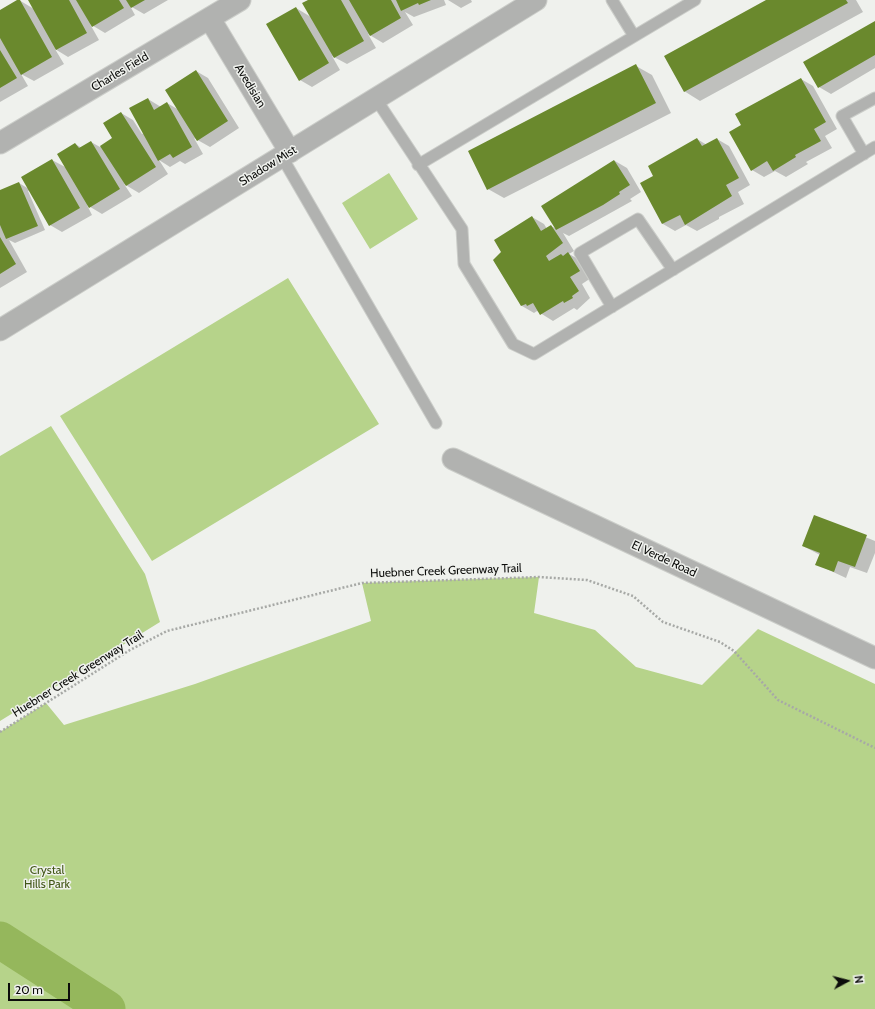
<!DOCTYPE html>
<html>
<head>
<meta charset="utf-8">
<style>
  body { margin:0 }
  #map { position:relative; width:875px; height:1009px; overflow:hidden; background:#eff1ed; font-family:Cabin,sans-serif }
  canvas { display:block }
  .north { position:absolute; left:827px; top:961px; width:40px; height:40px; -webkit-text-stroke:3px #eff1ed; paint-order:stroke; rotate:83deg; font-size:11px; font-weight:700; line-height:16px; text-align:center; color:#0c0d0b }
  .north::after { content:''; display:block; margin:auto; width:14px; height:18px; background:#0c0d0b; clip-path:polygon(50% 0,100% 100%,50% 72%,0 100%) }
  .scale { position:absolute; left:8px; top:983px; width:62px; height:18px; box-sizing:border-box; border:2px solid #0c0d0b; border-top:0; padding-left:5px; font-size:12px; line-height:14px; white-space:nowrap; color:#0c0d0b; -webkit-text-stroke:3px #eff1ed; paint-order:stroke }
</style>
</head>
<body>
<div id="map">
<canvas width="875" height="1009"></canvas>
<div class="north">N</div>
<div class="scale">20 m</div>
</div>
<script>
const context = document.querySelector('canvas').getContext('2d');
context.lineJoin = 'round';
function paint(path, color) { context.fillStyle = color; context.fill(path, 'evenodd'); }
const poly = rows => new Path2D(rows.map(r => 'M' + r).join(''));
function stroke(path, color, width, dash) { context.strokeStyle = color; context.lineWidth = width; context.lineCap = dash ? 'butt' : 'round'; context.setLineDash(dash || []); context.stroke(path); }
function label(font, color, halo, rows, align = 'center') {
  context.font = font + ' Cabin,sans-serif'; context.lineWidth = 3; context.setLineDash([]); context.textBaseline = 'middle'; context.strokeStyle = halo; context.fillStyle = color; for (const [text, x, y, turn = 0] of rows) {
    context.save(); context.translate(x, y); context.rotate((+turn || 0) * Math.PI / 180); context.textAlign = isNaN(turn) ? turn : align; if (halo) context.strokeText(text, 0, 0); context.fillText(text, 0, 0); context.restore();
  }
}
paint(poly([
  [389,173,418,219,370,249,342,203],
  [288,278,379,424,152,561,60,416],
  [51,426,145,574,160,622,0,721,0,456],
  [539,577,534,613,595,630,636,667,702,685,758,629,875,684,875,1009,0,1009,0,732,46,703,64,725,195,684,371,621,362,583]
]), '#b6d38a');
paint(poly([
  [19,0,34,9,29,0,168,0,144,14,130,6,135,15,105,33,90,24,99,40,68,57,55,49,64,64,34,81,21,74,28,86,0,102,0,11],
  [310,0,444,0,446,5,414,17,405,12,413,25,383,43,368,34,376,48,347,64,332,56,340,70,312,87,300,80,296,8,311,17],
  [448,0,471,0,472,2,461,8],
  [767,0,856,0,863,12,700,101,684,91],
  [875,22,875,68,831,94,819,87],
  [636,66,652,75,671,113,504,198,488,189],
  [196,71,208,78,239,128,210,147,194,138,203,154,185,164,180,161,170,167,159,160,168,174,139,193,124,184,132,196,102,214,87,205,92,215,62,232,50,225,30,190,28,191,45,230,15,243,9,240,27,272,0,288,0,191,19,183,29,189,52,160,67,168,75,144,82,148,91,142,100,147,114,138,121,113,133,120,142,134,144,133,148,99,161,107,167,103,179,110],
  [801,79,813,86,837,129,825,136,832,148,806,162,808,164,786,177,775,171,764,177,752,170,743,126],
  [697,139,707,145,717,139,729,146,750,185,738,192,744,204,719,217,719,219,697,231,686,225,675,231,663,224,642,184,655,177],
  [615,161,627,168,641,192,630,199,632,201,569,236,563,233,574,251,569,254,580,260,591,278,582,284,590,298,577,310,574,308,553,321,537,311,534,313,522,306,494,261,532,217,544,224,547,229,551,226,557,229],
  [814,516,875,541,875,553,867,573,850,567,846,578,816,564,820,555,803,546]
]), '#0003');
stroke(poly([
  [0,940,107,1009]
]), '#95b75c', 37);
paint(poly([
  [17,0,20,0,52,57,21,75,0,38,0,10],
  [28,0,69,0,87,33,56,50],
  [76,0,119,0,124,8,92,27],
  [126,0,145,0,131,8],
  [308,0,341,0,364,41,334,58,302,3],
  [349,0,391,0,401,18,370,36],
  [396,0,431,0,419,5,418,3,401,11],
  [766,0,846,0,848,3,684,92,664,56],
  [296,7,329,63,299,81,266,24],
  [875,21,875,55,818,88,803,62],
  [0,50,17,78,0,88],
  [636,64,656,103,487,190,468,151],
  [196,70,228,121,197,141,165,90],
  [801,78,826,122,814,129,821,141,795,155,796,157,773,171,767,161,751,171,729,132,741,125,735,114],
  [148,98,154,110,167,102,192,147,173,158,170,154,158,161,129,108],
  [121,112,156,167,126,186,100,146,112,138,103,123],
  [697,138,702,146,717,138,739,178,726,185,732,196,685,225,680,215,662,224,640,183,653,176,648,166],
  [91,141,120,189,89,208,57,154,75,143,79,148],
  [52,159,80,208,49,226,21,177],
  [614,160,630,185,619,192,620,194,603,205,556,230,541,206],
  [19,182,38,226,6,239,0,225,0,190],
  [532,216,541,231,551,225,563,243,546,256,549,261,561,254,563,256,568,252,580,271,570,277,579,291,572,296,573,298,564,303,563,301,540,315,533,303,527,306,526,304,521,306,493,260,501,252,494,240],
  [0,237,16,264,0,274],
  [814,515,867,535,855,567,838,561,834,572,815,565,820,553,802,546]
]), '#6a892d');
const lane = poly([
  [612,0,634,36],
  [376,99,462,229,464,264,513,344,534,354,875,147],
  [864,154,842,116,875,98],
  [282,157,436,423],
  [418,165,695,0],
  [612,307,580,253,638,219,673,270]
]);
const street = poly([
  [210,19,290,152],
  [0,143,240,0],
  [0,330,536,0],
  [453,459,875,658]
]);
stroke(lane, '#cbcdc9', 13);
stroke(street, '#cbcdc9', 23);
stroke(poly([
  [0,732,130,650,167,631,362,583,539,577,587,580,633,596,663,622,720,642,734,651,778,700,875,748]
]), '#a7a9a6', 2.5, [2, 2]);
stroke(lane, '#b1b2b0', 11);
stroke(street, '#b1b2b0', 21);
label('12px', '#0c0d0b', '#eff1ed', [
  ["Charles Field",120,72,-31],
  ["Avedisian",250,86,59],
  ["Shadow Mist",268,166,-32],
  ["El Verde Road",664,559,25],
  ["Huebner Creek Greenway Trail",446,571,-2],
  ["Huebner Creek Greenway Trail",78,674,-32]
]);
label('12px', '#415616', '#eff1ed', [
  ["Crystal",47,870],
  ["Hills Park",47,884]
]);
</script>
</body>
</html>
